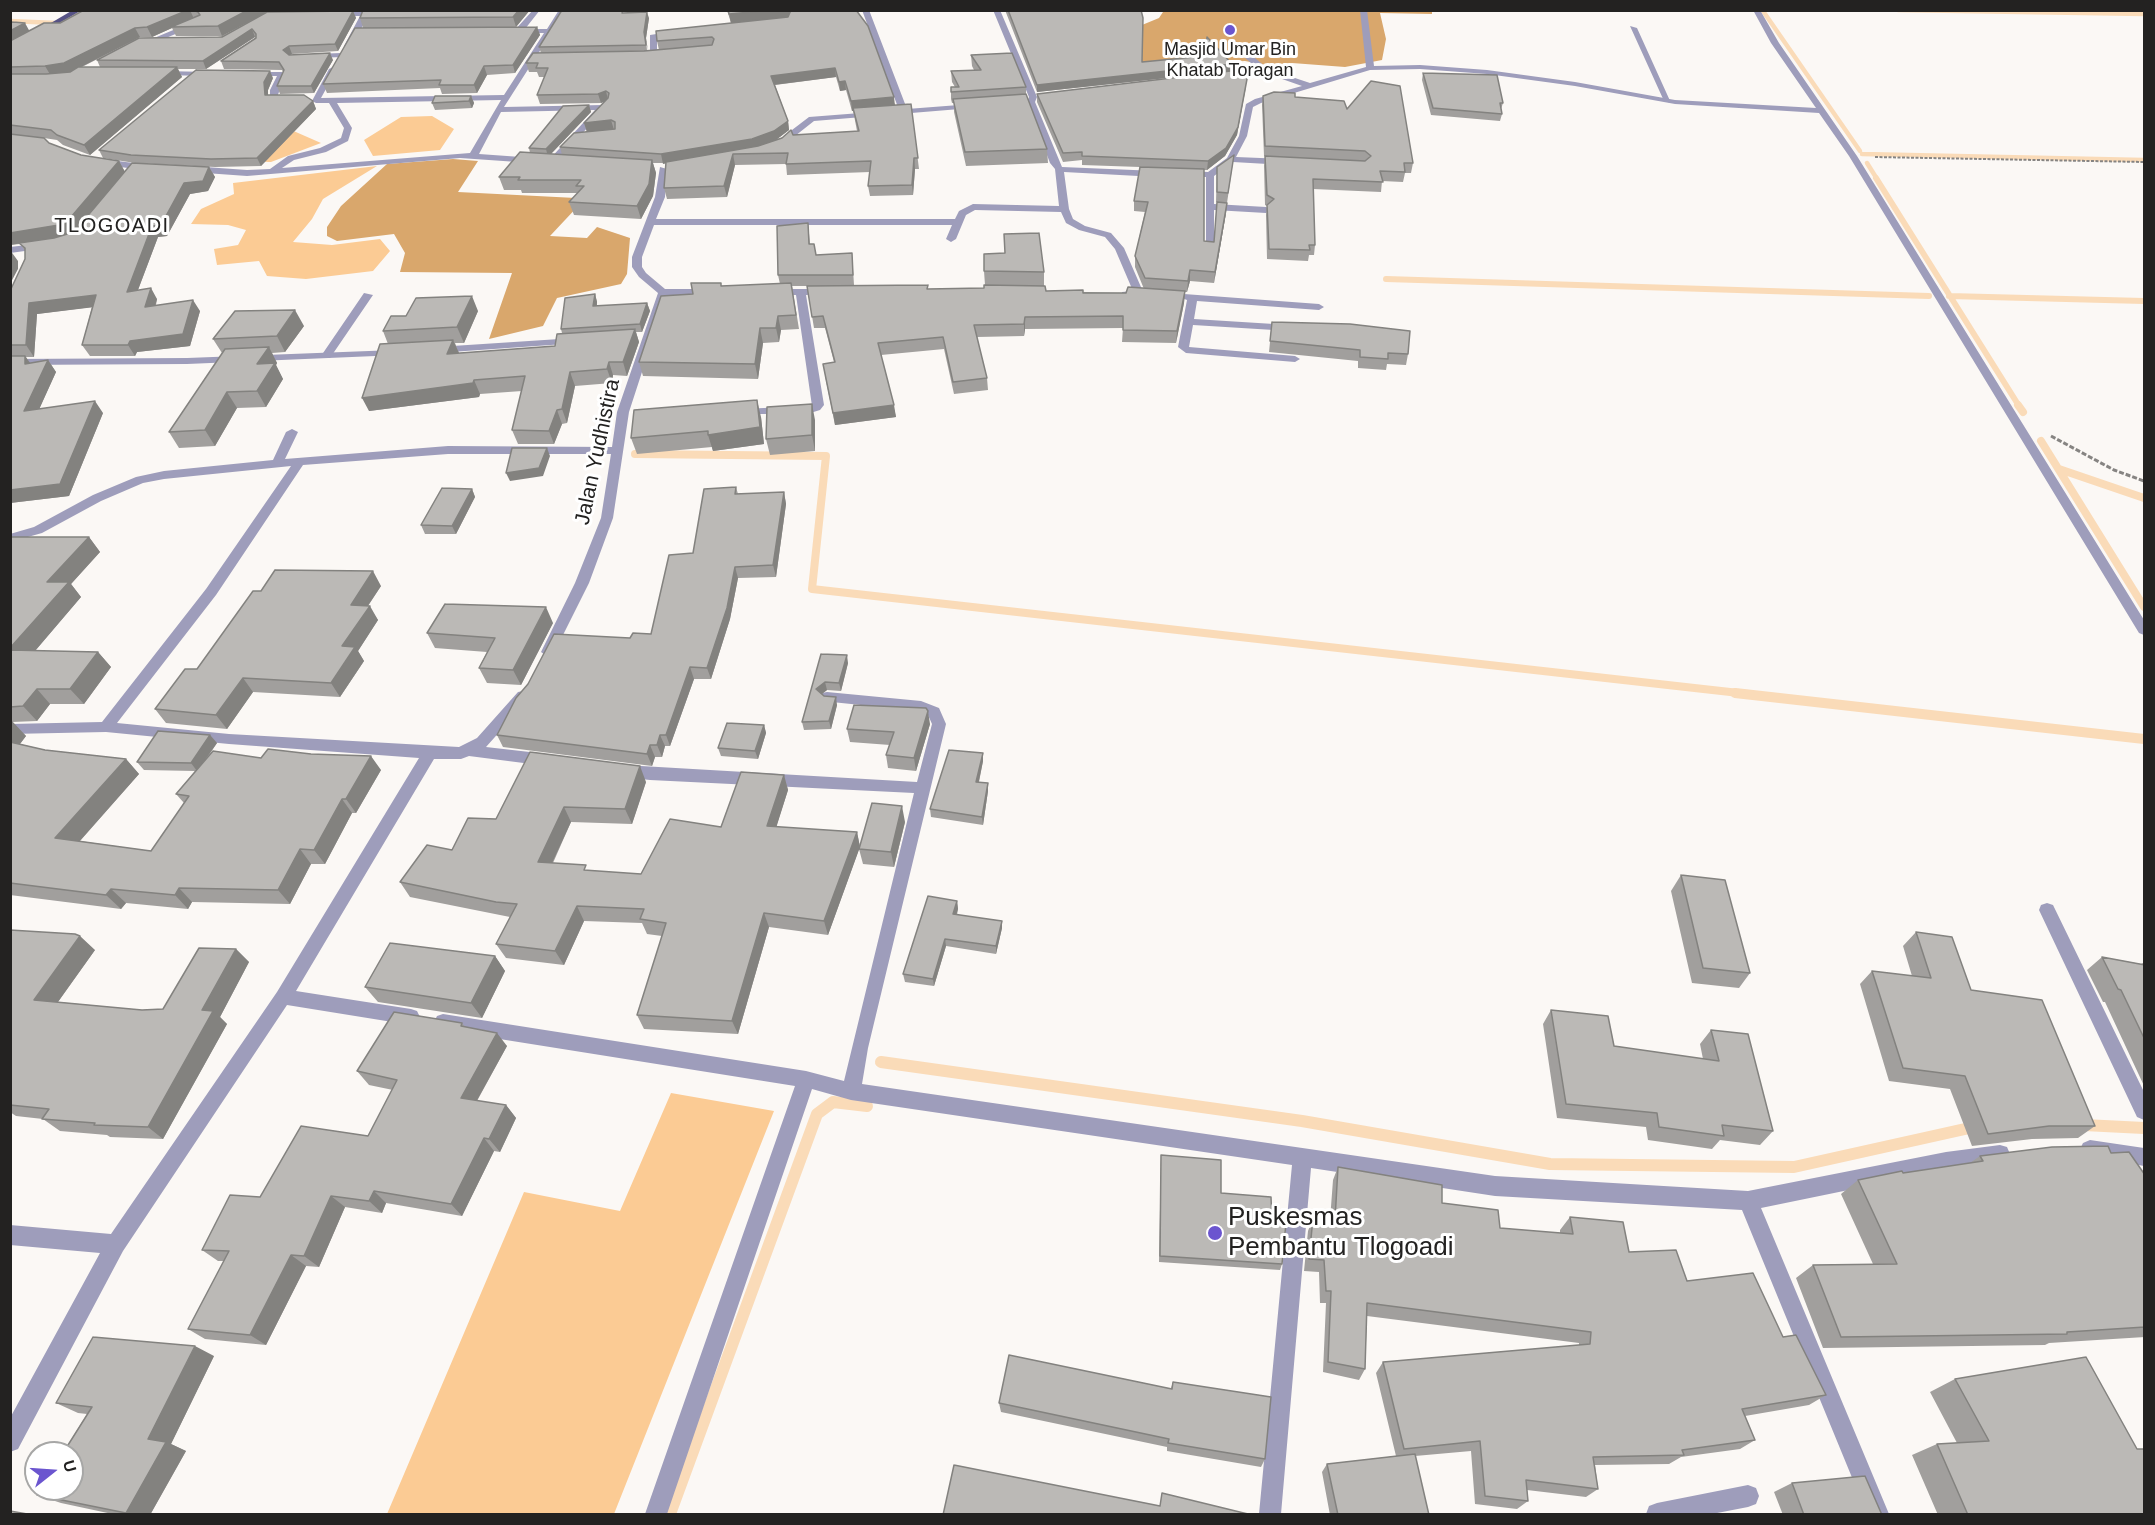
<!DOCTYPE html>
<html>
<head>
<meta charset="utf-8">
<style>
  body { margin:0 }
  #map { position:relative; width:2155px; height:1525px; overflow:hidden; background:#fbf8f5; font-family:Arial,sans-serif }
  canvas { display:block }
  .frame { position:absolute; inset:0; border:12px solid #232221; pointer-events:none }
  .north { position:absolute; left:24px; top:1441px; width:60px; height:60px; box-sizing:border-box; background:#fff; border:2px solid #a7a7a6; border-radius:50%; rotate:73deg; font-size:16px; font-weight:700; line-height:24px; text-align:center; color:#232221 }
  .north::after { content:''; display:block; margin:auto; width:21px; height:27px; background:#6b55cf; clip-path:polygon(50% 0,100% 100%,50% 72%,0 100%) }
</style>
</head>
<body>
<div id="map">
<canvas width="2155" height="1525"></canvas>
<div class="frame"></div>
<div class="north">U</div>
</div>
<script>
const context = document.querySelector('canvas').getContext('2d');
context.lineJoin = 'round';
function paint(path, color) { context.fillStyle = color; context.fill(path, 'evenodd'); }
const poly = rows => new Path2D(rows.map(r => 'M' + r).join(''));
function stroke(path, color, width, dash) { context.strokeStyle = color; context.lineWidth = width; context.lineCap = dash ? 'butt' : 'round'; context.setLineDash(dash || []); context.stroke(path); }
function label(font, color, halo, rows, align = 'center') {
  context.font = font + ' Arial,sans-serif'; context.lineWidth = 6; context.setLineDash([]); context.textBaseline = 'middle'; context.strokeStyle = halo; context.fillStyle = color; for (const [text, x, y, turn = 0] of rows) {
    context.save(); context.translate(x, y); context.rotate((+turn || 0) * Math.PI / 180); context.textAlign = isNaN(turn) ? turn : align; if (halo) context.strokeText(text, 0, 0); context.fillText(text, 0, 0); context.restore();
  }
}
paint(poly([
  [432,116,454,129,440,150,373,156,364,140,401,117],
  [289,129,321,143,271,162,225,161],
  [377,166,323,199,312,219,293,242,332,245,380,239,390,251,373,271,306,279,267,276,259,261,217,265,214,249,238,245,246,230,228,225,191,224,201,209,234,194,233,183],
  [671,1093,774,1111,614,1514,387,1514,524,1192,620,1211]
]), '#fbcb94');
paint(poly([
  [1432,10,1432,14,1380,13,1386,39,1382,60,1345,67,1292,63,1277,67,1245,61,1143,66,1125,32,1159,18,1163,12,1159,11],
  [453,159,478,161,458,192,576,198,580,204,550,236,587,238,597,227,630,238,627,274,621,284,557,298,543,326,489,339,512,273,400,272,405,253,394,234,337,241,327,236,327,227,341,206,387,164]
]), '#d9a76c');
stroke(poly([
  [1898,10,2144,14],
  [1763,11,1860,151],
  [10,21,56,23],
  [1862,154,2144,160],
  [1867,163,1877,179]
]), '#fadbb8', 4.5);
stroke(poly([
  [1876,178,2019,406],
  [1386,279,1929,296],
  [1949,296,2144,301]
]), '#fadbb8', 6);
stroke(poly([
  [2018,405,2023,412],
  [2041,441,2144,607],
  [635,454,826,456,812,589,1748,694],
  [2059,469,2144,498]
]), '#fadbb8', 8);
stroke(poly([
  [1735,693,2144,739]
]), '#fadbb8', 10);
stroke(poly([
  [881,1062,1302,1121,1550,1164,1794,1167,1974,1127],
  [2084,1125,2144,1128],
  [670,1514,817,1114,833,1102,867,1106]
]), '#fadbb8', 12);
stroke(poly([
  [1875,157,2144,162]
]), '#868482', 2, [3, 1.5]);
stroke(poly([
  [2051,436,2114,470,2144,481]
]), '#868482', 3, [5, 2]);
paint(poly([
  [190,23,197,25,154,43,147,41,190,23],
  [1630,26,1637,28,1671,103,1664,101,1630,26],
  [342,53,346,55,345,57,312,58,308,56,312,54,342,53],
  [364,293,373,295,330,358,322,358,321,356,364,293]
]), '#9e9dbb');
paint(poly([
  [533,10,540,10,525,29,547,29,559,10,566,10,504,107,603,105,607,107,601,109,601,113,554,164,547,162,595,110,501,112,479,154,535,158,536,160,532,163,460,158,247,176,191,172,187,169,191,166,247,170,270,169,288,156,320,148,341,138,344,128,329,103,316,103,312,101,329,69,333,67,337,69,321,98,504,95,544,33,518,33,514,31,533,10],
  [501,100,470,153,282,168,294,160,326,152,348,141,352,128,337,103,501,100],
  [862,10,869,10,907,109,972,104,976,106,972,108,814,121,781,147,775,147,775,143,809,117,899,110,862,10],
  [993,10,1000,10,1037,97,1035,102,1062,167,1157,171,1161,174,1157,177,1064,172,1069,209,1073,219,1085,226,1111,233,1124,248,1144,294,1143,296,1122,296,1122,292,1133,291,1115,249,1105,237,1079,230,1066,223,1061,212,975,210,966,215,956,239,951,242,946,239,952,225,654,225,642,257,642,267,646,273,665,289,712,289,717,292,712,295,667,295,629,412,613,518,589,583,553,655,548,657,541,652,575,583,601,518,611,454,448,454,303,465,216,595,117,723,229,734,459,747,477,738,518,692,523,691,530,696,528,700,486,747,547,754,552,756,554,760,552,764,547,766,469,756,461,759,434,759,296,991,411,1009,417,1011,420,1017,417,1023,411,1025,287,1005,123,1251,18,1449,10,1452,10,1418,100,1253,10,1245,10,1225,111,1234,277,992,419,758,229,744,106,732,10,734,10,724,102,722,206,589,291,466,164,479,143,483,101,501,42,533,10,542,10,534,34,527,93,495,136,477,164,471,273,460,286,432,292,429,298,432,285,459,448,446,612,447,617,412,658,293,639,277,632,267,632,257,655,197,660,167,667,169,665,197,656,219,955,219,959,211,973,204,1059,206,1055,169,1050,163,1027,102,1029,97,993,10],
  [1360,10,1367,10,1374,66,1420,65,1487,70,1575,82,1675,100,1816,108,1771,43,1753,10,1760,10,1779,43,1857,156,2144,620,2144,635,2139,633,1849,156,1819,113,1675,104,1575,86,1487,74,1420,69,1370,70,1261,103,1253,107,1247,136,1236,157,1285,159,1289,162,1285,165,1233,162,1214,176,1214,204,1266,207,1271,210,1266,213,1214,210,1214,249,1206,251,1206,177,1184,177,1180,174,1184,171,1208,172,1227,158,1239,136,1246,104,1255,99,1302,86,1265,73,1221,79,1221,75,1224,75,1259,70,1227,42,1234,40,1268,69,1310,83,1366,67,1360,10],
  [333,12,365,12,369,14,351,48,344,46,360,16,330,16,333,12],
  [676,31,679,35,657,39,657,56,639,58,635,56,650,52,650,35,676,31],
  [162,71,210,72,214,74,210,76,159,75,159,71,162,71],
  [249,72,282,72,285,77,277,97,290,97,294,99,290,101,270,101,270,90,277,76,252,76,248,74,249,72],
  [102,159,149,165,153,168,149,171,99,164,98,162,102,159],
  [44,243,49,246,47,248,10,253,10,247,44,243],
  [826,289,830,290,830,294,806,295,824,405,820,410,807,414,736,414,736,410,740,409,812,406,796,295,772,295,767,292,772,289,826,289],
  [1184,294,1319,304,1324,307,1319,310,1197,301,1194,319,1290,325,1295,328,1290,331,1193,325,1189,347,1295,356,1300,359,1295,362,1186,353,1178,347,1187,300,1179,297,1184,294],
  [575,338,580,341,579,343,437,353,432,350,437,347,575,338],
  [395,350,400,353,399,355,187,364,10,365,10,359,187,358,395,350],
  [827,692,921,701,939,708,946,724,868,1048,862,1084,1495,1176,1748,1191,1946,1152,2000,1145,2007,1147,2010,1154,2007,1161,2000,1163,1946,1170,1761,1208,1889,1514,1867,1514,1742,1210,1495,1196,1311,1168,1281,1514,1259,1514,1292,1165,851,1100,812,1089,667,1514,645,1514,795,1086,443,1030,437,1028,434,1022,437,1016,443,1014,806,1071,844,1081,914,793,650,780,624,777,619,775,616,771,619,767,624,765,917,782,932,724,928,715,919,711,822,701,820,697,822,693,827,692],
  [2047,903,2053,905,2144,1092,2144,1120,2137,1117,2039,910,2041,905,2047,903],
  [2090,1140,2144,1148,2144,1166,2083,1155,2080,1149,2083,1143,2090,1140],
  [1748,1485,1756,1488,1759,1496,1756,1504,1748,1507,1712,1514,1646,1514,1649,1506,1657,1503,1748,1485]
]), '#9e9dbb');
paint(poly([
  [73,10,82,10,10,52,10,47,73,10]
]), '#565285');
paint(poly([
  [84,10,294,10,269,11,222,36,176,36,172,28,152,37,140,37,82,67,100,67,97,60,353,11,356,18,338,51,292,54,290,55,333,60,314,93,280,94,277,86,283,72,282,70,224,69,221,61,256,38,255,37,206,69,178,69,182,77,90,155,63,145,57,140,44,138,49,143,81,155,119,161,125,172,209,167,215,177,208,191,190,194,167,236,158,237,138,290,157,299,156,305,200,311,190,346,137,352,135,356,90,356,82,345,92,307,37,314,34,357,26,357,30,363,48,360,56,372,39,409,103,413,69,496,10,503,10,291,25,259,25,251,20,244,10,245,10,23,29,31,60,23],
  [363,10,530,10,516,27,363,28,360,18],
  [727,10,856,10,895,105,911,104,919,169,915,169,913,195,870,196,868,186,870,172,787,175,786,164,735,165,727,197,667,199,664,188,666,163,653,163,656,173,653,196,641,219,574,215,569,202,578,193,522,193,521,190,504,190,499,177,530,153,529,148,589,105,591,112,551,154,562,155,560,147,587,132,584,123,606,101,601,103,540,104,537,95,545,77,539,77,537,72,529,72,526,63,541,53,539,47,625,13,649,18,646,38,647,51,659,50,657,41,731,23],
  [836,77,840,91,846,90,852,111,853,110,857,131,793,135,777,139,789,130,788,121,775,85],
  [1005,10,1141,10,1142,62,1232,64,1231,71,1037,92],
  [537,27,540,35,515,73,487,75,477,93,442,94,440,88,327,93,323,84],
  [971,55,1026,87,1026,95,1047,149,1048,163,966,166,954,112,954,103,952,103,951,99,951,87,955,87,952,82,951,71,974,70,972,66],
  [1423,73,1503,103,1501,109,1502,114,1500,121,1431,115,1422,80],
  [273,78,268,90,268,95,313,101,316,109,261,166,215,167,135,163,103,158,99,150],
  [1246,87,1237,135,1225,156,1207,170,1204,170,1204,241,1214,242,1226,213,1214,283,1190,281,1187,292,1185,292,1184,303,1176,343,1122,342,1123,328,1025,329,1024,336,977,337,987,378,988,390,954,394,944,349,881,355,896,417,835,425,825,376,834,362,825,328,814,328,807,286,792,286,799,329,781,330,779,342,763,343,758,379,643,376,639,362,693,294,722,286,780,284,778,275,808,223,810,244,816,255,852,253,854,285,928,285,928,289,984,288,985,285,984,271,1005,253,1004,234,1044,272,1044,286,1046,291,1126,293,1144,289,1135,267,1135,256,1145,212,1134,211,1134,201,1140,167,1082,165,1082,160,1063,162,1037,102,1037,94],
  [471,96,474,103,472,108,435,110,432,103],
  [1263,96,1295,97,1347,109,1413,163,1411,173,1405,173,1403,182,1382,181,1381,192,1313,189,1315,245,1314,255,1309,255,1308,261,1267,259,1266,215,1267,206,1265,205,1264,166,1265,156,1364,161,1264,156,1262,105],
  [1234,155,1227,203,1216,202,1217,167],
  [595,294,597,302,597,306,647,303,650,311,642,332,636,332,639,342,627,376,613,375,612,383,575,386,567,423,562,424,554,444,518,444,512,430,522,391,480,394,479,397,369,411,388,344,383,331,478,311,464,343,455,343,459,353,555,346,562,333,561,329],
  [1272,322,1408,354,1406,365,1387,364,1386,370,1358,368,1358,361,1269,352],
  [304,326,285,352,272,353,277,363,276,365,283,379,266,407,237,408,215,446,179,448,169,432,222,353,213,339],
  [761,417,764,444,713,451,712,447,637,454,631,438],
  [815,420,815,451,770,455,766,439],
  [736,487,738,494,784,492,786,504,776,577,738,578,730,619,711,679,694,679,670,746,665,746,662,757,655,757,652,766,503,747,497,735,630,638,651,634,693,553],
  [472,489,475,497,456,534,425,534,421,525],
  [10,537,89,537,100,552,71,584,81,597,35,651,98,652,111,667,84,704,50,704,37,721,12,722,26,736,20,744,45,750,126,759,139,774,80,841,151,851,184,803,176,794,195,771,144,770,137,762,210,735,217,743,207,758,261,758,381,770,356,813,352,813,325,864,311,864,290,904,192,902,188,909,126,903,121,909,10,895],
  [381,586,368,606,378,620,358,651,364,661,340,697,253,692,227,729,166,723,155,709,197,669,261,591],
  [553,623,521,685,487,683,479,668,487,652,435,648,427,633],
  [821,654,848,663,841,691,827,690,822,694,837,705,831,729,804,730,802,722],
  [930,724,916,771,888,768,886,755,890,745,850,742,847,729],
  [764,725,766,733,758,759,721,756,718,748],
  [983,753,983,761,979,782,988,791,983,825,931,817,930,809],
  [784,775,788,790,776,827,857,832,860,847,905,822,894,867,863,864,859,849,828,935,769,927,738,1034,644,1029,637,1015,662,936,647,934,642,923,584,921,564,965,506,958,496,944,510,917,410,897,400,882,452,850,496,819,646,782,632,824,571,822,553,863,588,871,641,874,721,827],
  [1681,875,1750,973,1739,988,1692,983,1671,891],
  [957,901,958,909,957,915,1002,921,1002,928,996,954,946,946,934,986,905,982,903,974],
  [10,930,95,950,58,1002,142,1010,163,1009,236,949,249,962,220,1017,227,1024,163,1139,110,1137,107,1135,60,1131,43,1119,16,1116,10,1112],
  [1916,932,1971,990,2095,1126,2078,1138,2032,1139,1972,1146,1950,1089,1889,1081,1860,984,1872,971,1912,976,1903,946],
  [495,956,505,971,482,1018,378,1002,365,987],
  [2102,957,2141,964,2145,962,2145,1088,2105,1002,2103,1002,2087,970],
  [1551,1010,1614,1046,1703,1059,1700,1044,1711,1030,1773,1131,1760,1145,1720,1140,1712,1149,1648,1140,1646,1127,1557,1118,1543,1024],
  [462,1023,465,1027,507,1046,477,1101,506,1105,516,1118,500,1152,494,1151,462,1216,386,1203,382,1213,345,1207,319,1267,306,1266,266,1345,205,1339,188,1329,224,1261,218,1261,202,1250,260,1197,368,1136,393,1090,369,1085,357,1071],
  [2111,1153,2145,1175,2145,1337,2049,1343,2045,1345,1823,1348,1796,1278,1813,1265,1873,1264,1841,1194,1858,1180,1970,1163,1980,1156],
  [1161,1155,1221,1193,1272,1222,1282,1264,1280,1270,1159,1262],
  [1338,1167,1442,1203,1500,1228,1560,1233,1560,1230,1570,1217,1629,1252,1687,1281,1783,1337,1826,1395,1809,1405,1745,1416,1755,1440,1740,1449,1681,1457,1669,1464,1595,1465,1598,1489,1586,1497,1527,1490,1528,1501,1517,1509,1475,1504,1471,1451,1415,1456,1429,1515,1330,1515,1322,1472,1327,1464,1396,1456,1376,1373,1383,1362,1579,1345,1579,1343,1367,1316,1365,1369,1359,1380,1323,1372,1326,1303,1320,1303,1319,1272,1304,1271,1308,1231,1313,1218,1330,1220,1333,1180],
  [214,1356,171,1444,186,1451,150,1515,117,1515,61,1503,37,1495,87,1414,78,1413,56,1403],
  [1955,1379,2137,1449,2145,1515,1938,1515,1912,1455,1937,1444,1957,1443,1930,1392],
  [1173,1382,1265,1459,1261,1467,1167,1451,1167,1447,1001,1412,999,1403,1171,1388],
  [1792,1483,1882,1515,1783,1515,1774,1492]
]), '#a19f9d');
paint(poly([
  [188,10,190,10,194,19,171,27,172,28,152,37,147,27],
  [248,10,269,11,222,36,218,26],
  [519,10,530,10,516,27,513,17],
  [772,10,792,10,793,17,731,23,729,14],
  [353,11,356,18,338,51,335,44],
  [647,12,649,18,646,38,648,51,644,32],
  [25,23,30,32,10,44,10,31],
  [537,27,540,35,515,73,513,65],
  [135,28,140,37,69,73,51,76,45,66],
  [252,29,255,37,206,69,203,61],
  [289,46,292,54,286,57,283,50],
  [330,53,333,60,314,93,311,86],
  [1232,64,1231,71,1037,92,1037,85],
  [484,66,487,75,477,93,474,85],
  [177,67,182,77,90,155,84,145],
  [835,68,836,77,773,85,771,76],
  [270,71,273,78,268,90,268,103,265,95,264,82],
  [1247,79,1237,135,1225,156,1207,170,1208,161],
  [845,81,846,90,840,91,839,82],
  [606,91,608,100,601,103,598,94],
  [471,96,474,103,472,108,469,101],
  [894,97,895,106,852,111,851,101],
  [313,101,316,109,261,166,257,158],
  [589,105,591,112,548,157,546,149],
  [611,120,614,130,587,132,584,123],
  [788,121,789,130,776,140,753,149,663,164,661,154],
  [733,154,735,165,727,197,724,186],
  [914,158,915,169,913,195,912,185],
  [652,160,656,173,653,196,641,219,637,206],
  [119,161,125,172,72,235,10,245,10,233],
  [209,167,215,177,208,191,190,194,167,236,158,237,133,303,127,292,152,226,184,183],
  [1227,203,1226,213,1214,283,1215,272],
  [10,250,18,261,18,269,10,284],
  [1190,270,1190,281,1187,292,1188,281],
  [151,288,157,299,152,318,145,307],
  [1185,291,1184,303,1176,343,1177,331],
  [595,294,597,302,596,314,593,306],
  [96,295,103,306,37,314,34,357,26,345,29,303],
  [472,296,478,311,464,343,457,327],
  [193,300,200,311,190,346,137,352,135,356,128,345,130,341],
  [647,303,650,311,642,332,640,324],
  [295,310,304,326,285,352,277,336],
  [778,316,781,330,779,342,776,328],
  [1025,317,1025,329,1024,336,1024,324],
  [760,328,763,343,758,379,755,364],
  [635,329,639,342,627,376,623,362],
  [453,340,459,353,447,354],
  [269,347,277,363,276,365,283,379,266,407,257,391,257,364],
  [25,356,33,367,25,364],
  [48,360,56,372,33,423,24,411],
  [609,362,613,375,612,383,607,369],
  [570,372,575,386,567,423,562,409],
  [474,380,480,394,479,397,369,411,362,398],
  [227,392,237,408,215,446,205,430],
  [757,400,761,417,764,444,713,451,708,435],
  [95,401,103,413,69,496,10,503,10,490],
  [812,404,815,420,815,451,812,435],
  [894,405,896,417,835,425,833,413],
  [557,410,562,424,554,444,549,431],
  [547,448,550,456,543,476,510,481,506,473],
  [472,489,475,497,456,534,452,526],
  [784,492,786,504,776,577,773,565],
  [89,537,100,552,71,584,81,597,23,665,10,651,10,648,47,582],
  [735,567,738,578,730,619,711,679,707,668],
  [373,571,381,586,359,619,351,605],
  [370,606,378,620,358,651,364,661,340,697,331,683,342,646],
  [546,607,553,623,521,685,513,670],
  [98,652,111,667,84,704,70,689],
  [847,655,848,663,841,691,839,683],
  [690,667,694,679,670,746,666,735],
  [243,678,253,692,227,729,216,715],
  [825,682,827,690,818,697,816,689],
  [37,689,50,704,37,721,23,706],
  [836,697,837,705,831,729,829,721],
  [928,711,930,724,916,771,914,758],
  [12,721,26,736,13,753,10,751,10,723],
  [764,725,766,733,758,759,755,751],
  [210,735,217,743,197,771,191,763],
  [660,735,665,746,662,757,657,745],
  [650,745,655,757,652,766,647,754],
  [983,753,983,761,977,790,976,782],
  [371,756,381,770,356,813,346,799],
  [126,759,139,774,70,852,55,838],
  [640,766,646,782,632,824,625,809],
  [784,775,788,790,772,841,767,826],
  [988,783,988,791,983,825,982,817],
  [342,799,352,813,325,864,314,850],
  [902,806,905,822,894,867,891,852],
  [564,807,571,822,546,876,538,862],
  [857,832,860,847,828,935,824,921],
  [300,849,311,864,290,904,278,890],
  [179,888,192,902,188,909,175,895],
  [111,889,126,903,121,909,106,895],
  [957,901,958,909,954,922,953,914],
  [577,906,584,921,564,965,555,951],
  [764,913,769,927,738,1034,732,1021],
  [1002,921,1002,928,996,954,996,946],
  [80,936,95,950,50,1013,34,1000],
  [945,939,946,946,934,986,933,979],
  [236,949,249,962,220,1017,227,1024,163,1139,148,1127,202,1010],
  [495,956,505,971,482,1018,471,1003],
  [497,1033,507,1046,471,1111,461,1098],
  [506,1105,516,1118,500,1152,489,1139],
  [484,1138,494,1151,462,1216,451,1204],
  [374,1191,386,1203,382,1213,369,1201],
  [331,1196,345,1207,319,1267,304,1256],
  [291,1255,306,1266,266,1345,250,1335],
  [195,1346,214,1356,171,1444,186,1451,150,1515,130,1515,126,1513,148,1439]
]), '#83827f');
const building = poly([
  [84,10,188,10,147,27,135,28,64,63,45,66,10,67,10,41,44,23,60,23,84,10],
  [193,10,248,10,218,26,171,27,200,15,198,12,193,10],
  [363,10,519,10,513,17,360,18,363,10],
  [562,10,623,10,622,13,647,12,644,32,646,45,539,47,562,10],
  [728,10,772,10,729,14,728,10],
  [791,10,856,10,868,26,894,97,851,101,845,81,839,82,835,68,771,76,788,121,774,131,752,139,661,154,560,147,574,133,615,129,615,122,611,120,584,123,608,98,609,93,606,91,598,94,537,95,548,68,536,68,538,63,526,63,533,53,644,51,712,45,714,39,712,37,657,41,656,31,788,17,791,10],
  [1008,10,1141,10,1143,18,1142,62,1205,56,1207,37,1232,64,1037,85,1008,10],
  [353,11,335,44,289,46,283,50,289,55,330,53,311,86,277,86,284,70,279,62,221,61,256,38,256,34,252,29,203,61,97,60,139,38,222,37,267,12,353,11],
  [13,22,25,23,10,31,10,23,13,22],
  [537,27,513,65,484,66,474,85,439,85,441,80,323,84,355,28,537,27],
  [1012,53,1026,87,951,92,951,87,959,87,951,71,981,70,971,55,1012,53],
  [78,67,177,67,84,145,57,135,51,130,10,125,10,74,46,74,70,72,78,67],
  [196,70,270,71,264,82,265,95,304,95,313,101,257,158,211,159,131,155,99,150,196,70],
  [1239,70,1247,79,1238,127,1226,148,1208,161,1082,156,1082,152,1063,153,1037,94,1239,70],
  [1423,73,1497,75,1503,103,1500,103,1502,114,1433,108,1423,73],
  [1371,81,1400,86,1413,163,1404,163,1405,172,1380,171,1383,182,1313,179,1315,245,1309,245,1310,250,1269,249,1267,205,1274,199,1267,195,1265,156,1365,161,1371,156,1365,151,1265,146,1263,96,1274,92,1295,93,1295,97,1344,101,1347,109,1371,81],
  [1026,94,1047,149,965,152,953,99,1026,94],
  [435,96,471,96,469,101,432,103,435,96],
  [911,104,918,158,914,158,912,185,868,186,871,161,786,164,788,153,733,154,724,186,664,188,666,162,758,146,782,138,791,130,793,135,859,131,853,108,911,104],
  [589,105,546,149,529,148,563,106,589,105],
  [10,134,44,138,49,143,81,155,119,161,65,224,10,233,10,134],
  [520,152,652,160,649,184,637,206,569,202,584,186,576,186,581,180,518,180,520,177,499,177,520,152],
  [1234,155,1228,193,1217,192,1217,167,1234,155],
  [132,163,209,167,203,181,184,183,161,225,152,226,127,292,151,288,145,307,193,300,183,334,130,341,128,345,82,345,96,295,29,303,26,345,10,345,10,291,25,259,25,248,19,243,54,238,74,232,132,163],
  [1140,167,1204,169,1204,241,1214,242,1217,202,1227,203,1215,272,1190,270,1188,281,1145,278,1135,256,1148,202,1134,201,1140,167],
  [808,223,809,244,814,244,816,255,852,253,853,275,778,275,777,226,808,223],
  [1039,233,1044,272,984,271,984,254,1005,253,1004,234,1039,233],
  [691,283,721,283,721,286,791,283,796,315,778,316,776,328,760,328,755,364,639,362,661,296,693,294,691,283],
  [928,285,927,289,984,288,984,285,1045,286,1046,291,1083,290,1083,293,1126,293,1128,287,1185,291,1177,331,1123,330,1123,316,1025,317,1024,324,974,325,987,378,953,382,943,337,878,343,894,405,833,413,823,364,835,362,823,316,812,317,807,286,928,285],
  [595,294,593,306,647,303,640,324,561,329,565,298,595,294],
  [472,296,457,327,383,331,391,316,406,316,416,298,472,296],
  [295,310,277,336,213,339,235,311,295,310],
  [1272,322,1350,324,1410,331,1408,354,1388,353,1388,359,1360,357,1360,350,1270,341,1272,322],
  [635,329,623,362,609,362,607,369,570,372,562,409,557,410,549,431,512,430,525,376,474,380,473,383,362,398,380,344,453,340,447,354,555,346,557,334,635,329],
  [269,347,257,364,275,363,257,391,227,392,205,430,169,432,225,349,269,347],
  [10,356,25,356,25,364,48,360,24,411,95,401,60,484,10,490,10,356],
  [757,400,760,427,708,435,708,431,631,438,634,410,757,400],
  [812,404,812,435,766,439,767,407,812,404],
  [512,448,547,448,539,468,506,473,512,448],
  [736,487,735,494,784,492,773,565,735,567,727,608,707,668,690,667,666,735,660,735,657,745,650,745,647,754,497,735,516,698,528,684,554,634,630,638,633,633,651,634,669,555,693,553,704,489,736,487],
  [442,488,472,489,452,526,421,525,442,488],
  [10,537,89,537,47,582,69,582,10,648,10,537],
  [275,570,373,571,351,605,370,606,342,646,355,647,331,683,243,678,216,715,155,709,185,669,197,669,253,591,261,591,275,570],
  [445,604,546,607,513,670,479,668,495,638,427,633,445,604],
  [10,650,98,652,70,689,37,689,23,706,10,707,10,650],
  [821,654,847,655,839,683,825,682,816,689,824,696,836,697,829,721,802,722,821,654],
  [854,705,926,708,928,711,914,758,886,755,894,732,847,729,854,705],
  [727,723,764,725,755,751,718,748,727,723],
  [158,731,210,735,191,763,137,762,158,731],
  [10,742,45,750,126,759,55,838,151,851,189,796,176,794,213,751,261,758,268,749,311,754,371,756,346,799,342,799,314,850,300,849,278,890,179,888,175,895,111,889,106,895,10,883,10,742],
  [949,750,983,753,976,782,988,783,982,817,930,809,949,750],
  [530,752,640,766,625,809,564,807,538,862,586,865,584,870,641,874,670,819,721,827,741,772,784,775,767,826,857,832,824,921,764,913,732,1021,637,1015,666,923,640,919,644,909,577,906,555,951,496,944,517,904,496,902,400,882,427,845,452,850,468,818,496,819,530,752],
  [872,803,902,806,891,852,859,849,872,803],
  [1681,875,1725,880,1750,973,1703,968,1681,875],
  [928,896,957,901,953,914,1002,921,996,946,945,939,933,979,903,974,928,896],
  [10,930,75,934,80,936,34,1000,142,1010,163,1009,199,948,236,949,202,1010,213,1011,148,1127,94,1125,95,1123,42,1119,49,1109,10,1105,10,930],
  [1916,932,1952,937,1971,990,2042,1000,2095,1126,2049,1126,1988,1134,1965,1076,1903,1068,1872,971,1931,978,1916,932],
  [390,943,495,956,471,1003,365,987,390,943],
  [2102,957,2145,965,2145,1040,2121,990,2118,989,2102,957],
  [1551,1010,1608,1016,1614,1046,1719,1061,1711,1030,1748,1034,1773,1131,1722,1125,1724,1136,1659,1127,1657,1113,1566,1104,1551,1010],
  [394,1012,462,1023,461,1026,497,1033,461,1098,506,1105,489,1139,484,1138,451,1204,374,1191,369,1201,331,1196,304,1256,291,1255,250,1335,188,1329,229,1251,202,1250,230,1195,260,1197,301,1126,368,1136,397,1080,357,1071,394,1012],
  [2108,1146,2111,1153,2129,1152,2145,1175,2145,1327,2067,1332,2067,1334,1841,1337,1813,1265,1897,1264,1858,1180,1902,1171,1903,1173,1983,1161,1980,1156,2052,1147,2108,1146],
  [1161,1155,1221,1160,1221,1193,1271,1197,1272,1222,1286,1223,1282,1264,1160,1256,1161,1155],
  [1338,1167,1442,1185,1442,1203,1498,1210,1500,1228,1573,1234,1570,1217,1623,1222,1629,1252,1676,1250,1687,1281,1753,1273,1783,1337,1796,1335,1826,1395,1742,1409,1755,1440,1682,1450,1684,1455,1593,1457,1598,1489,1526,1480,1528,1501,1485,1496,1480,1441,1404,1449,1383,1362,1590,1344,1591,1332,1367,1303,1365,1369,1328,1362,1331,1291,1326,1291,1324,1260,1309,1259,1313,1218,1335,1220,1338,1167],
  [93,1337,195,1346,148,1439,166,1442,126,1513,37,1495,41,1489,72,1489,72,1453,63,1453,92,1407,56,1403,93,1337],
  [1009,1355,1172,1389,1173,1382,1271,1397,1265,1459,1168,1443,1169,1439,999,1403,1009,1355],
  [2086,1357,2137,1449,2145,1449,2145,1515,1968,1515,1937,1444,1989,1441,1955,1379,2086,1357],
  [1415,1454,1429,1515,1338,1515,1327,1464,1415,1454],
  [954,1465,1160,1506,1162,1493,1252,1515,943,1515,954,1465],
  [1865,1476,1882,1515,1804,1515,1792,1483,1865,1476],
  [10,1511,33,1515,10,1515,10,1511]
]);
paint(building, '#bbb9b6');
stroke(building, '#83827f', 1.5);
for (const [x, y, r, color] of [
  [1230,30,6,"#6b55cf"],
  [1215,1233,8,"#6b55cf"]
]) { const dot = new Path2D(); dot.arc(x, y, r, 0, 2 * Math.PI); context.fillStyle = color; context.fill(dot); stroke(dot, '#fff', 2); }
label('18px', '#232221', '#fff', [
  ["Masjid Umar Bin",1230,50],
  ["Khatab Toragan",1230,71]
]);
context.letterSpacing = '1.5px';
label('20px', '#232221', '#fff', [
  ["TLOGOADI",112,226]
]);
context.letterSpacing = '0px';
label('21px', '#232221', '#fff', [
  ["Jalan Yudhistira",598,452,-78]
]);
label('26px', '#232221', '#fff', [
  ["Puskesmas",1228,1218],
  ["Pembantu Tlogoadi",1228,1248]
], 'left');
</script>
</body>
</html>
